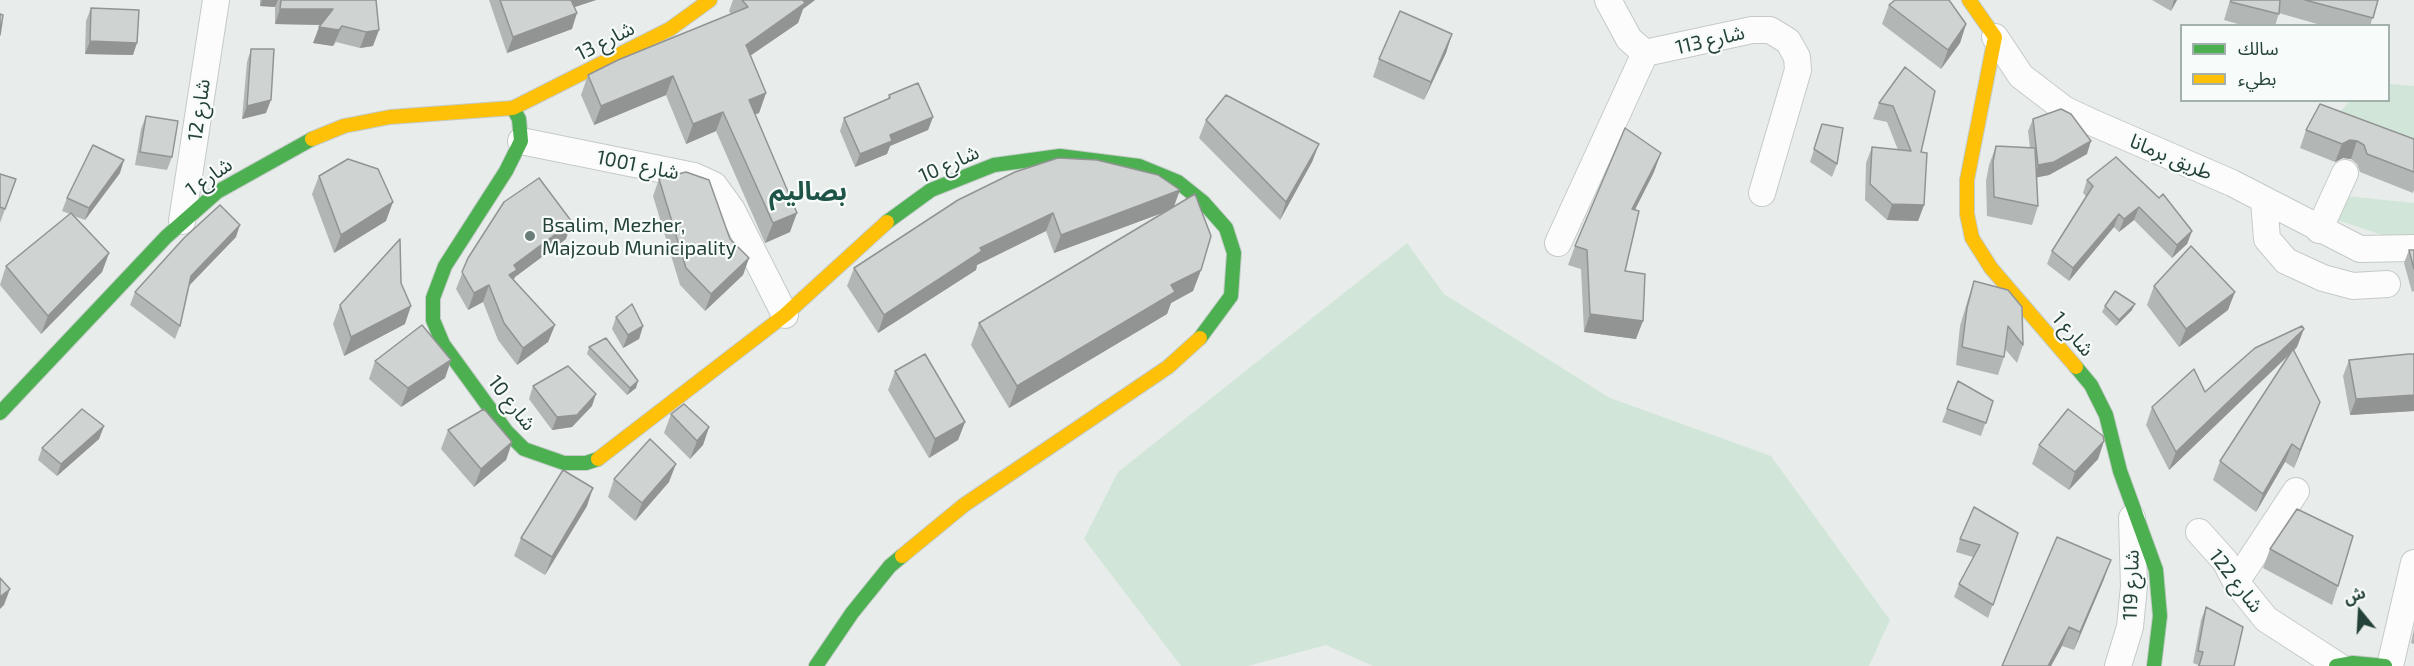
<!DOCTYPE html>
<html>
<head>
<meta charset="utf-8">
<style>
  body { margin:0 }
  #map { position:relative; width:2414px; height:666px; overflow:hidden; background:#e8edeb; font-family:"Exo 2","Noto Sans Arabic",sans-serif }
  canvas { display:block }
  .legend { position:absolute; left:2180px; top:24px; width:210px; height:78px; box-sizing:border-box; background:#f7fbf9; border:2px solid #a3b1ad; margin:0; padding:8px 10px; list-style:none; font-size:18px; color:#24423a }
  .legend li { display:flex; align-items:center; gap:12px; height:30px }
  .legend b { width:30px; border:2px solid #a3b1ad }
  .north { position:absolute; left:2330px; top:582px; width:60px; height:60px; -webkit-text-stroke:4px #f7fbf9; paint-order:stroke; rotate:342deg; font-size:16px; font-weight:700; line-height:24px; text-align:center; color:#24423a }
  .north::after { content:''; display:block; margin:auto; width:21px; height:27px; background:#24423a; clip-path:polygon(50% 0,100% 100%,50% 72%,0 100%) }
</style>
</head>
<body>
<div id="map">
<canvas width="2414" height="666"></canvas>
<ul class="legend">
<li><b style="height:8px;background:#4caf50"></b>سالك</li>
<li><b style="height:8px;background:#ffc107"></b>بطيء</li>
</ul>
<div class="north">ش</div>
</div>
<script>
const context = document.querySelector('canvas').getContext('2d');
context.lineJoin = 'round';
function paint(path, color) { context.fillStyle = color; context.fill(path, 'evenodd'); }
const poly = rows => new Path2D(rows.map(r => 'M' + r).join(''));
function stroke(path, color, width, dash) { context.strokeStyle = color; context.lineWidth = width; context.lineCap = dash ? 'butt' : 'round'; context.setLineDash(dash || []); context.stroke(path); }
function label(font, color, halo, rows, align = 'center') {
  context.font = font + ' "Exo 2","Noto Sans Arabic",sans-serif'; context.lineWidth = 4.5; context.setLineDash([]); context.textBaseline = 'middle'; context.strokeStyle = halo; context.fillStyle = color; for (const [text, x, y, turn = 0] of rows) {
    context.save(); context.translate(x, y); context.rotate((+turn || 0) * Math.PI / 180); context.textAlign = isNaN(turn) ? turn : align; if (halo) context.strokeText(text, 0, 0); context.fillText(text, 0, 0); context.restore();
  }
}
paint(poly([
  [2389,84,2414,86,2414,155,2335,119,2349,101,2388,100],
  [2345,196,2414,203,2414,241,2404,242,2334,219],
  [1407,243,1444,294,1610,398,1771,456,1890,620,1869,666,1373,666,1326,645,1248,666,1181,666,1084,539,1118,472]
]), '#d1e6d8');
const street = poly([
  [1608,0,1629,39,1645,53,1752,30,1770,30,1788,41,1797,57,1798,70,1762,193],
  [1995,37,2021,76,2064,109,2089,121,2232,183,2360,249,2414,248],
  [521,141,694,176,714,185,732,210,785,315],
  [2264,201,2267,239,2286,261,2323,278,2353,286,2387,284],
  [182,221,216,0],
  [2319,230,2345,173],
  [1558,243,1645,53],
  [2199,532,2225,561,2236,582,2266,619,2337,665],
  [2236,582,2296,491],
  [2118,666,2130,627,2134,586,2132,518],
  [2390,666,2414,563]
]);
const fast = poly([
  [513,108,519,119,521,141,506,171,445,266,433,298,433,320,443,344,507,432,524,449,564,463,586,463,598,459],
  [887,222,931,190,994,165,1060,156,1139,166,1178,182,1203,202,1226,228,1234,253,1231,296,1200,338],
  [2076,367,2091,385,2106,415,2120,471,2156,570,2160,616,2154,666],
  [0,413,166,237,217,192,312,139],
  [816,666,852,613,890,566,902,556],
  [2336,666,2353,663,2385,666]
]);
const slow = poly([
  [1969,0,1995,37,1967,180,1967,214,1972,238,1991,268,2076,367],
  [513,108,670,29,710,0],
  [312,139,344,126,390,117,513,108],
  [598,459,785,315,887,222],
  [902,556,964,505,1168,367,1200,338]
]);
stroke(street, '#c5cac8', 28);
stroke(fast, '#c3cbc8', 16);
stroke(slow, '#c3cbc8', 16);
stroke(street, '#fcfcfc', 26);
stroke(fast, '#4caf50', 14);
stroke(slow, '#ffc107', 14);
paint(poly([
  [260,0,376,0,373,46,360,48,336,42,333,46,313,43,321,25,275,24,275,7,260,6],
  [489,0,596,0,574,7,572,29,507,53],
  [733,0,815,0,803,9,798,23,750,56,766,93,759,113,755,114,790,232,765,243,716,131,686,144,666,95,594,125,581,95,588,75,731,14,729,11],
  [2152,0,2177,0,2171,11],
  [2230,0,2378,0,2370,26,2324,26,2279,13,2275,26,2245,26,2224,20],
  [1889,5,1966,24,1960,43,1941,69,1882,24],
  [91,8,133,55,85,54,86,21],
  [1452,34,1446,53,1424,100,1373,77,1379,59],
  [251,49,266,113,242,119,247,62],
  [1905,67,1921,152,1924,205,1918,221,1887,220,1865,200,1866,163,1872,147,1898,150,1887,122,1873,119,1879,103],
  [889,95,933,117,928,130,890,146,887,154,855,167,840,131,844,118,888,99],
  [146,116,172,157,167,170,135,165,141,129],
  [2033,119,2087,154,2049,175,2037,177,2038,206,2032,225,1987,216,1986,181,1989,165,1996,146,2030,148,2028,131],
  [1206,120,1319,144,1312,162,1280,220,1199,138],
  [1822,124,1837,164,1832,177,1810,162],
  [2306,130,2414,139,2414,190,2413,193,2360,172,2357,164,2351,159,2343,158,2335,162,2300,148],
  [1654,172,1635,210,1625,271,1636,339,1584,332,1581,269,1568,265,1575,246],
  [120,173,85,220,74,216,109,253,102,272,41,334,0,285,6,266,70,214,62,211,67,198],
  [0,174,16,179,0,223],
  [319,176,386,221,334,253,312,194],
  [659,179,730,239,749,258,743,275,705,311,680,285,653,196],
  [2087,180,2192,231,2187,244,2172,258,2134,220,2119,232,2114,227,2069,281,2047,264,2052,251,2086,196,2083,193],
  [958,200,1174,206,1201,270,1193,291,1171,303,1167,314,1009,408,971,345,979,323,1165,212,1054,253,1046,231,977,265,976,270,878,333,847,286,854,268],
  [236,237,188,286,180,326,175,339,130,305,135,292],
  [566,239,515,277,513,280,555,325,548,342,517,365,498,340,483,302,468,310,456,289,468,258],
  [2409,250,2414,250,2414,291,2412,292,2404,263],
  [1974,281,2023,345,2017,363,2005,349,2004,357,1998,375,1956,365,1960,326,1968,299],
  [401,283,405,324,344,356,333,324,340,305],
  [2154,286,2228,310,2179,347,2147,305],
  [2105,306,2132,310,2116,326,2102,312],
  [616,317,643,326,639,339,623,348,612,329],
  [589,347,636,388,627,395,587,354],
  [2297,347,2294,351,2313,420,2294,468,2285,462,2256,512,2213,480,2220,461,2289,355,2169,470,2146,425,2152,407,2205,392],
  [2414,354,2414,411,2350,415,2343,376,2349,360],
  [451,360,445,378,401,407,369,379,375,361],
  [895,371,965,422,958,440,929,458,888,390],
  [1958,381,1993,401,1981,436,1942,422],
  [533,386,592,406,572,427,552,430,529,399],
  [671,414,709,427,703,445,690,459,664,433],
  [104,426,99,439,57,476,38,460,42,448],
  [448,430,512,442,506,460,474,487,441,449],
  [2104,441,2098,459,2069,490,2032,464,2039,445],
  [614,479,669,482,635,521,608,497],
  [587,506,545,575,514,556,521,538],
  [2018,533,1988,618,1954,597,1959,584,1973,557,1956,552,1960,539],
  [2270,549,2338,586,2332,605,2263,568],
  [2104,579,2074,650,2062,646,2051,666,2002,666],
  [2206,607,2234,666,2198,666,2198,665,2193,663,2201,620],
  [2414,629,2414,644,2411,643]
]), '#b2b6b5');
paint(poly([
  [262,0,278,0,275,7,260,6],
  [567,0,596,0,563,11],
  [799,0,815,0,803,9,798,23,738,64,746,45],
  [2174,0,2177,0,2171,11],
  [280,9,333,9,327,25,275,24],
  [577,13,572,29,507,53,513,37],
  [1966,24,1960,43,1941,69,1948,50],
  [342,26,333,46,313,43,319,27],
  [379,30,373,46,360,48,366,32],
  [1452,34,1446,53,1424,100,1431,82],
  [90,41,137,43,133,55,85,54],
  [673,76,666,95,594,125,601,106],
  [766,93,759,113,742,120,749,100],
  [271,100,266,113,242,119,247,106],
  [723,112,716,131,686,144,693,124],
  [933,117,928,130,890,146,887,154,855,167,860,154,890,135],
  [2350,140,2357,141,2351,159,2343,158,2335,162,2342,144],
  [2091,141,2087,154,2049,175,2034,178,2038,165],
  [1319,144,1312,162,1280,220,1286,202],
  [1661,153,1654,172,1626,227,1632,209],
  [124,160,120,173,85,220,89,208],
  [1180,190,1173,209,1054,253,1061,235],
  [393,202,386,221,334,253,341,235],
  [1892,204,1924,205,1918,221,1887,220],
  [2139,207,2134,220,2119,232,2124,219],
  [797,213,790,232,765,243,773,223],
  [1053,213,1046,231,977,265,976,270,878,333,884,315,980,248],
  [2119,214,2114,227,2069,281,2073,268],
  [572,222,566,239,515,277,511,287,509,275,514,265],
  [240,225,236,237,186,289,191,276],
  [2192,231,2187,244,2172,258,2177,245],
  [109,253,102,272,41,334,48,316],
  [749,258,743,275,705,311,711,294],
  [1201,270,1193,291,1171,303,1167,314,1009,408,1017,386,1171,285],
  [489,285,483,302,468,310,474,293],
  [2235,292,2228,310,2179,347,2186,329],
  [2135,304,2132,310,2116,326,2119,320],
  [411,306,405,324,344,356,351,337],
  [1590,314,1643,321,1636,339,1584,332],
  [555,325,548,342,517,365,523,348],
  [643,326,639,339,623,348,628,335],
  [2304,329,2297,347,2169,470,2176,452],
  [451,360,445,378,401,407,408,388],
  [638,381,636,388,627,395,630,388],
  [596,394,592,406,572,427,552,430,557,417],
  [2414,395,2414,411,2350,415,2356,399],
  [2320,402,2313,420,2294,468,2300,450],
  [965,422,958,440,929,458,935,439],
  [104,426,99,439,57,476,61,464],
  [709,427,703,445,690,459,697,441],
  [2104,441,2098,459,2069,490,2075,472],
  [512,442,506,460,474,487,481,469],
  [2292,444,2285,462,2256,512,2263,494],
  [676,464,669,482,635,521,642,503],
  [593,488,587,506,545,575,552,557],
  [2111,560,2104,579,2074,650,2080,632],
  [10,589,4,605,0,609,0,597],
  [2069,627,2062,646,2051,666,2048,666]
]), '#919493');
const building = poly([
  [281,0,376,0,379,30,366,32,342,26,339,30,319,27,333,9,280,9,281,0],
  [500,0,571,0,577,13,513,37,500,0],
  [742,0,803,0,805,3,746,45,766,93,749,100,797,213,773,223,723,112,693,124,673,76,601,106,588,75,618,60,748,7,742,0],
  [1895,0,1949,0,1966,24,1948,50,1889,5,1895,0],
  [2231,0,2280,0,2279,14,2231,2,2231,0],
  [2305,0,2378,0,2373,18,2305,0],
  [91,8,139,10,137,43,90,41,91,8],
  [1400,11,1452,34,1431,82,1379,59,1400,11],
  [0,14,3,15,0,35,0,14],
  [251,49,274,49,271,100,247,106,251,49],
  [1905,67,1935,91,1921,152,1927,153,1924,205,1892,204,1870,184,1872,147,1911,151,1893,106,1879,103,1905,67],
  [918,83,933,117,890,135,892,141,860,154,844,118,890,98,889,95,918,83],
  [1226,95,1319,144,1286,202,1206,120,1226,95],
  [2320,104,2414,139,2414,172,2367,154,2364,145,2357,141,2350,140,2342,144,2306,130,2320,104],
  [2061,109,2071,114,2091,141,2054,162,2038,165,2033,119,2061,109],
  [146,116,178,121,172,157,140,152,146,116],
  [1822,124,1843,128,1837,164,1814,149,1822,124],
  [1625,128,1661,153,1632,209,1639,211,1625,271,1645,274,1643,321,1590,314,1587,250,1575,246,1625,128],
  [93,145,124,160,89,208,67,198,93,145],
  [1996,146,2035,148,2038,206,1994,197,1993,162,1996,146],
  [2116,157,2159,198,2163,194,2192,231,2177,245,2139,207,2124,219,2119,214,2073,268,2052,251,2093,186,2087,180,2116,157],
  [1058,158,1097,160,1158,175,1180,190,1061,235,1053,213,980,248,982,251,884,315,854,268,958,200,1015,172,1058,158],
  [348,159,378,169,393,202,341,235,319,176,348,159],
  [686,172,709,180,730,239,749,258,711,294,686,268,659,179,686,172],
  [0,174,16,179,5,209,0,207,0,174],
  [539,178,572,222,514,265,517,270,509,275,555,325,523,348,504,323,489,285,474,293,462,272,468,258,504,202,539,178],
  [1195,194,1211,236,1201,270,1171,285,1175,292,1017,386,979,323,1195,194],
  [220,205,240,225,191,276,180,326,135,292,184,238,220,205],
  [71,213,109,253,48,316,6,266,71,213],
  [400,239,401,283,411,306,351,337,340,305,400,239],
  [2191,246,2235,292,2186,329,2154,286,2191,246],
  [2409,250,2414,250,2414,269,2409,250],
  [1974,281,2008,290,2022,307,2023,345,2008,326,2004,357,1962,347,1967,308,1974,281],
  [2115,291,2135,304,2119,320,2105,306,2115,291],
  [632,304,643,326,628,335,616,317,632,304],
  [422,325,451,360,408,388,375,361,422,325],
  [2302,326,2304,329,2176,452,2152,407,2194,369,2205,392,2255,348,2302,326],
  [606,338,638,381,630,388,589,347,606,338],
  [2293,349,2320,402,2300,450,2292,444,2263,494,2220,461,2293,349],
  [925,354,965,422,935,439,895,371,925,354],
  [2409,354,2414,354,2414,395,2356,399,2349,360,2409,354],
  [568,366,596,394,577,415,557,417,533,386,568,366],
  [1958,381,1993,401,1986,423,1947,409,1958,381],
  [684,404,709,427,697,441,671,414,684,404],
  [82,409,104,426,61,464,42,448,82,409],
  [484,409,512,442,481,469,448,430,484,409],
  [2068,409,2103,436,2104,441,2075,472,2039,445,2068,409],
  [650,439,676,464,642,503,614,479,650,439],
  [563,470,593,488,552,557,521,538,563,470],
  [1974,507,2018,533,1993,605,1959,584,1980,545,1960,539,1974,507],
  [2297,509,2353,536,2338,586,2270,549,2297,509],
  [2057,537,2111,560,2080,632,2069,627,2048,666,2002,666,2057,537],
  [0,578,10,589,0,597,0,578],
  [2206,607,2243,627,2234,666,2199,666,2203,652,2198,651,2206,607]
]);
paint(building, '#cfd4d2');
stroke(building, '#919493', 1.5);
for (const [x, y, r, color] of [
  [530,236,6,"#697e78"]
]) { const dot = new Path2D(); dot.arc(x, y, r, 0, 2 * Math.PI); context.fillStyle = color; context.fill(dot); stroke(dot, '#f7fbf9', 2); }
label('20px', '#24423a', '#f7fbf9', [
  ["شارع 113",1710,40,-13],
  ["شارع 13",605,41,-27],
  ["شارع 12",199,110,-82],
  ["طريق برمانا",2171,157,23],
  ["شارع 10",949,164,-24],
  ["شارع 1001",638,165,11],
  ["شارع 1",209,177,-35],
  ["شارع 1",2073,334,49],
  ["شارع 10",512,403,52],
  ["شارع 122",2236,581,52],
  ["شارع 119",2131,585,-88]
]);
label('20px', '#24423a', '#f7fbf9', [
  ["Bsalim, Mezher,",542,225],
  ["Majzoub Municipality",542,248]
], 'left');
label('bold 26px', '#1f5548', '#f7fbf9', [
  ["بصاليم",808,191]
]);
</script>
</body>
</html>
